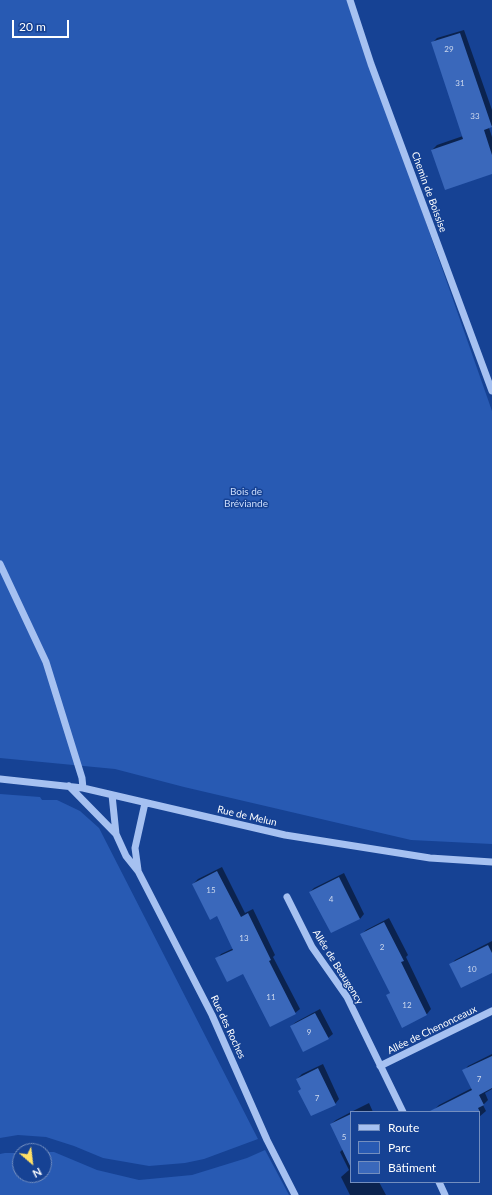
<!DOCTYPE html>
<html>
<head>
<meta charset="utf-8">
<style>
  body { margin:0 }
  #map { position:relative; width:492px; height:1195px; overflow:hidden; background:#164294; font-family:Lato,sans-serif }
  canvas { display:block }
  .legend { position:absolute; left:350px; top:1111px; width:130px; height:72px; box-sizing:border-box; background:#164294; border:1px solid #738ebf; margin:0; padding:5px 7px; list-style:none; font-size:12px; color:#fff }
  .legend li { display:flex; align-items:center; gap:8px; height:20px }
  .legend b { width:20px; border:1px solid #738ebf }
  .north { position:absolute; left:12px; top:1143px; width:40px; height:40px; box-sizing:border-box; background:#164294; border:1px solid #738ebf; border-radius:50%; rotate:152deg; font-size:11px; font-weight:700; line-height:16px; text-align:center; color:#fff }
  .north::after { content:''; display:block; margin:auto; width:14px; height:18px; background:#ffe066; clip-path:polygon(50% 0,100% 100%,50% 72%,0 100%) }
  .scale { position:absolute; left:12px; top:20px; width:57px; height:18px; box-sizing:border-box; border:2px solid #fff; border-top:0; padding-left:5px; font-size:12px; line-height:14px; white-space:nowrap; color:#fff; -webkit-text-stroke:3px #164294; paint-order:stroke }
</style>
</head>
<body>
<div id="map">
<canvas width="492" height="1195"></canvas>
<ul class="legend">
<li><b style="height:5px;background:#a6c1f1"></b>Route</li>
<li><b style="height:11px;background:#285ab3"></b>Parc</li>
<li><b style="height:11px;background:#3a68bb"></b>Bâtiment</li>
</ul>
<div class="north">N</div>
<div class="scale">20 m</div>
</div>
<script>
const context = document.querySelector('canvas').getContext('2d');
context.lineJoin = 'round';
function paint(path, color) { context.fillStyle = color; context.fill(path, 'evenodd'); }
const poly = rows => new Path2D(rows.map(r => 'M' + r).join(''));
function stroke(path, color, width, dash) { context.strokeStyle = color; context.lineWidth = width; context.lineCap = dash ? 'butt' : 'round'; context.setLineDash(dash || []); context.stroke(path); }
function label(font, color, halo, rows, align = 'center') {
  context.font = font + ' Lato,sans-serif'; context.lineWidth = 3; context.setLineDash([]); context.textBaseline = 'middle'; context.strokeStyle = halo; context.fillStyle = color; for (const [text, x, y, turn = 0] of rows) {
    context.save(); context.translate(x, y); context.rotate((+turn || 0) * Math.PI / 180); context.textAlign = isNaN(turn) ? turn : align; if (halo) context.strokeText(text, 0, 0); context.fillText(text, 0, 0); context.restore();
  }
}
paint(poly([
  [0,0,348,0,492,411,492,844,411,840,184,787,115,769,0,758],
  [0,794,40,797,42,800,57,800,80,811,99,828,258,1139,204,1159,185,1163,149,1166,103,1158,74,1146,46,1137,18,1135,0,1138],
  [265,1150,289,1195,0,1195,0,1154,5,1153,20,1153,20,1175,44,1175,44,1152,54,1152,97,1170,139,1180,192,1175,247,1158]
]), '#285ab3');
paint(poly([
  [464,30,492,110,492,126,489,128,492,137,492,173,432,150,437,145,463,136,432,43,437,38],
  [222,867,245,913,253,909,275,955,273,957,300,1009,295,1013,244,972,217,959,221,954,234,948,218,915,193,884,198,879],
  [344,873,364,914,360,919,310,892,314,888],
  [389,918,408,955,406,957,431,1009,427,1014,402,1026,387,996,391,992,362,934,366,930],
  [492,941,492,972,451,965,455,960],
  [320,1009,333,1034,328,1038,291,1026,296,1022],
  [492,1054,492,1089,485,1093,488,1100,483,1105,486,1111,479,1117,479,1112,436,1112,435,1109,439,1105,472,1088,464,1071,468,1066],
  [323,1064,339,1099,335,1104,302,1089,297,1079,302,1074],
  [369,1103,373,1112,351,1112],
  [351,1112,351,1182,379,1182,386,1195,350,1195,341,1177,349,1170,340,1152,343,1149,331,1124,336,1120]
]), '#0007');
paint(poly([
  [460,33,492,127,484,130,492,155,492,174,445,190,431,150,463,139,431,42],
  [217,871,241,917,248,913,271,960,269,961,296,1014,270,1027,243,974,227,982,215,958,233,950,217,916,210,920,192,884],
  [339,877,360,919,331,933,309,892],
  [384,922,404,961,401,962,427,1015,402,1028,386,995,390,993,360,934],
  [488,945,492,953,492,973,461,988,449,964],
  [315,1013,329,1039,303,1052,290,1026],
  [492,1056,492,1088,479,1095,484,1105,478,1108,480,1112,428,1112,472,1090,462,1070],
  [318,1068,336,1105,311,1116,298,1091,301,1089,296,1079],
  [351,1114,351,1168,330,1124]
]), '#3a68bb');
stroke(poly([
  [350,0,371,64,492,391],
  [0,564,46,662,82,778,83,788],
  [0,779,83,788,285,835,430,858,492,862],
  [69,786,116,834,126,856,138,871,212,1015,267,1140,295,1195],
  [112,795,116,834],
  [138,870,135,848,145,803],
  [287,897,312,947,347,997,403,1112],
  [380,1066,492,1011],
  [439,1182,445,1195]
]), '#a6c1f1', 7);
label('8px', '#ced9ee', null, [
  ["29",449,49],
  ["31",460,83],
  ["33",475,116],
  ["15",211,890],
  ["4",331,899],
  ["13",244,938],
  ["2",382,947],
  ["10",472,969],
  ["11",271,997],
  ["12",407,1005],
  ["9",309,1032],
  ["7",479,1079],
  ["7",317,1098],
  ["5",344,1137]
]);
label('10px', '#fff', '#164294', [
  ["Chemin de Boissise",429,192,70],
  ["Rue de Melun",247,816,13],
  ["Allée de Beaugency",338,967,58],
  ["Rue des Roches",228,1027,65],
  ["Allée de Chenonceaux",432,1030,-26]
]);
label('10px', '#cddefc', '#164294', [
  ["Bois de",246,492],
  ["Bréviande",246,504]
]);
</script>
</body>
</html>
